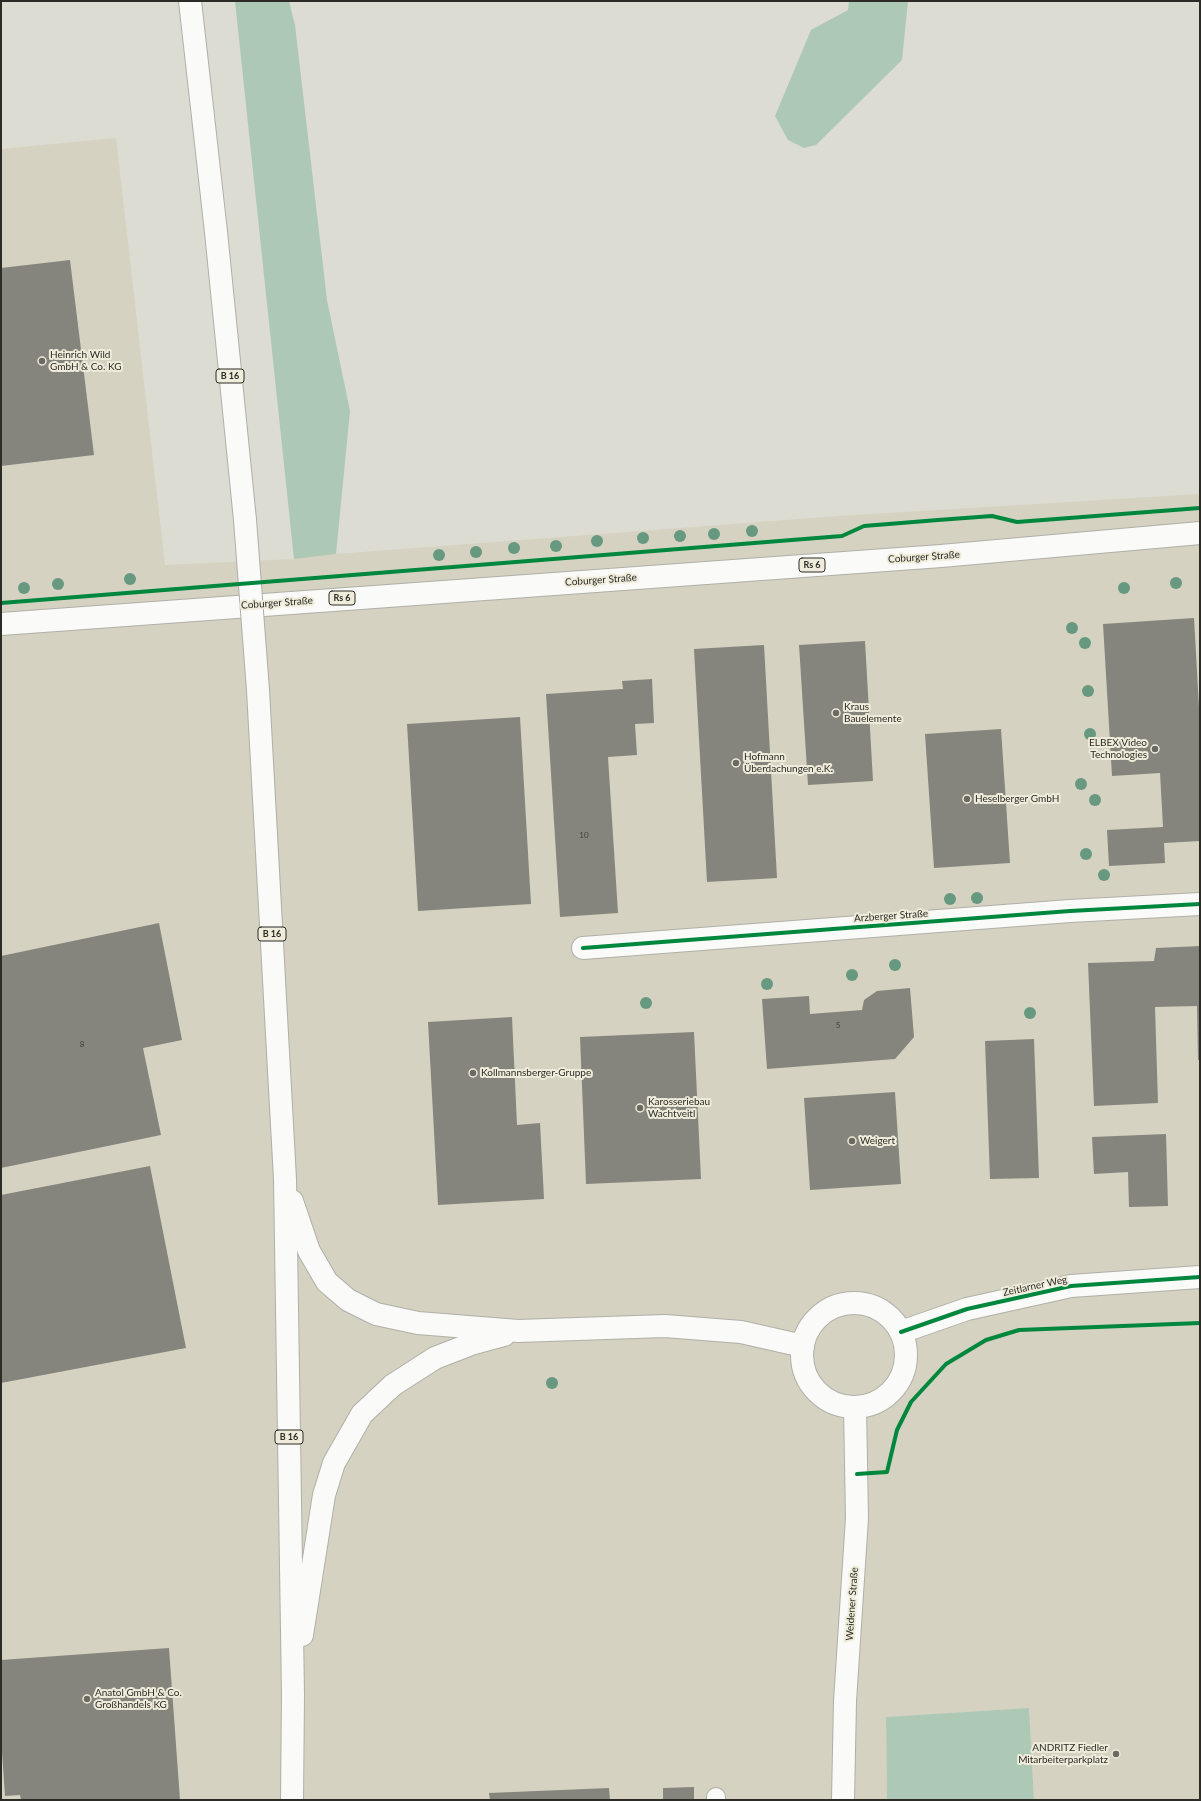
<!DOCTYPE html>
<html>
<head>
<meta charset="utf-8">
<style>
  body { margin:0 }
  #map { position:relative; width:1201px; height:1801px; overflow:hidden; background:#dddcd2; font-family:Lato,sans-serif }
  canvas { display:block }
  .frame { position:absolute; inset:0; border:2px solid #2c2b25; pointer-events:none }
</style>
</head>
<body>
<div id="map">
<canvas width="1201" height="1801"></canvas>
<div class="frame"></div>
</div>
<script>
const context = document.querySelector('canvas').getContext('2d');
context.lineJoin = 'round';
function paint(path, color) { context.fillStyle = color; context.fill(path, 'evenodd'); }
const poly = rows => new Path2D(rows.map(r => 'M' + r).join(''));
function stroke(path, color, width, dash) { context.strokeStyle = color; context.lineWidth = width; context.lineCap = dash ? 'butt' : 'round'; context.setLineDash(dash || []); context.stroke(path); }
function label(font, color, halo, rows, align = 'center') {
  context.font = font + ' Lato,sans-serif'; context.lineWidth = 4; context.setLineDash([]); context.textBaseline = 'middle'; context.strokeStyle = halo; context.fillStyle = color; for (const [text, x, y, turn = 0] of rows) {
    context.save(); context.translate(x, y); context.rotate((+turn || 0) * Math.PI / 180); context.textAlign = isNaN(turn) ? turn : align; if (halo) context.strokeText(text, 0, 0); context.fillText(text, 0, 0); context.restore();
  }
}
paint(poly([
  [116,138,165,565,294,559,336,554,839,516,1200,494,1200,1800,1034,1800,1029,1708,886,1717,887,1800,1,1800,1,149]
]), '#d5d2c1');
paint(poly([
  [235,1,289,1,295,25,327,300,350,411,336,554,294,559],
  [849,1,908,1,902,60,816,145,804,148,788,140,775,116,811,30,848,10],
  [1029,1708,1034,1800,887,1800,886,1717]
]), '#adc8b4');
paint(poly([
  [70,260,94,455,1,466,1,268],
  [1194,618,1200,725,1200,841,1164,843,1165,863,1109,866,1107,830,1163,827,1160,773,1112,776,1103,624],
  [865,641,873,781,808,785,799,645],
  [764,645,777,878,707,882,694,649],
  [652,679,654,723,635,724,637,755,608,757,618,913,560,917,546,694,623,689,622,681],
  [520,717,531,904,418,911,407,724],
  [1001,729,1010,863,934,868,925,734],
  [159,923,182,1040,143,1048,161,1135,1,1168,1,956],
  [1200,946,1200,1060,1198,1060,1197,1006,1155,1007,1158,1103,1094,1106,1088,963,1154,961,1156,948],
  [910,988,914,1037,895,1059,767,1069,762,999,809,996,810,1014,862,1010,864,1000,877,991],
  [512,1017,517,1125,540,1123,544,1199,438,1205,428,1022],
  [694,1032,701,1179,586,1184,580,1037],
  [1034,1039,1039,1178,990,1179,985,1041],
  [895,1092,901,1184,810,1190,804,1098],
  [1166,1134,1168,1206,1129,1207,1128,1172,1094,1174,1092,1137],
  [150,1166,186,1348,1,1383,1,1195],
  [169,1648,180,1800,21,1800,20,1795,5,1796,1,1737,1,1660],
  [694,1787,694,1800,663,1800,663,1788],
  [609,1788,610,1800,490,1800,489,1793]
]), '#86857d');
const lane = poly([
  [716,1797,716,1800]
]);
const street = poly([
  [583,948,1070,911,1200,904],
  [843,1800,845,1701,857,1518,855,1407]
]);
const primary = poly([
  [1,624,941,556,1200,533],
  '802 1355a52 52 0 1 1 104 0a52 52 0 1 1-104 0Z',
  [901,1332,967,1309,1071,1286,1200,1277]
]);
const highway = poly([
  [190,1,216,232,245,520],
  [258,690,285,1179,293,1695,292,1800],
  [292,1201,309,1251,327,1282,348,1300,376,1314,418,1323,518,1331,665,1326,741,1332,803,1346],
  [302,1635,324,1495,334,1463,362,1414,393,1385,435,1358,471,1344,504,1335]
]);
stroke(lane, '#b0afa8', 20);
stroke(street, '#b0afa8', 24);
stroke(primary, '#b0afa8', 24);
stroke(highway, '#b0afa8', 24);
stroke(lane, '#fafaf8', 18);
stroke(street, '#fafaf8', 22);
stroke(primary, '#fafaf8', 22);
stroke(highway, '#fafaf8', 22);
const highwayBridge = poly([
  [245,520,258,690]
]);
stroke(highwayBridge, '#b0afa8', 24, []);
stroke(highwayBridge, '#fafaf8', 22);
stroke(poly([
  [1,603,842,536,864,526,938,520,992,516,1017,522,1200,508],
  [583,948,1070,911,1200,904],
  [901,1332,967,1309,1071,1286,1200,1277],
  [857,1474,887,1472,897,1430,911,1402,946,1364,986,1340,1019,1330,1200,1323]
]), '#00873e', 4);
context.fillStyle = '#679880';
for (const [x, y] of [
  [752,531],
  [714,534],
  [680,536],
  [643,538],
  [597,541],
  [556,546],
  [514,548],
  [476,552],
  [439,555],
  [130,579],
  [1176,583],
  [58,584],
  [24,588],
  [1124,588],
  [1072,628],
  [1085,643],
  [1088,691],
  [1090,734],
  [1081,784],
  [1095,800],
  [1086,854],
  [1104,875],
  [977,898],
  [950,899],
  [895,965],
  [852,975],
  [767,984],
  [646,1003],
  [1030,1013],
  [552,1383]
]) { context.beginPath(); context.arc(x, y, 6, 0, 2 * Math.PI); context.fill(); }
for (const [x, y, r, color] of [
  [42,361,4,"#6a6962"],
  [836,713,4,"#6a6962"],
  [1155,749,4,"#6a6962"],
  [736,763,4,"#6a6962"],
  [967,799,4,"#6a6962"],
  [473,1073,4,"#6a6962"],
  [640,1108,4,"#6a6962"],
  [852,1141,4,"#6a6962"],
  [87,1699,4,"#6a6962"],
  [1116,1754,4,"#6a6962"]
]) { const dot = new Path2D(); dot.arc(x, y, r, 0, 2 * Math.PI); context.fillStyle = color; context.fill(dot); stroke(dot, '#efecdb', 1.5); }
label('8px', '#42423b', null, [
  ["10",584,835],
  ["5",838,1025],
  ["8",82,1044]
]);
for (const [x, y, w] of [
  [230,376,28],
  [812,565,26],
  [342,598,26],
  [272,934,28],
  [289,1437,28]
]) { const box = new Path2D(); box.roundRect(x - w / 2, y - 7, w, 14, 3); context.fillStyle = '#efecdb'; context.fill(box); stroke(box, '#2c2b25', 1); }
label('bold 9px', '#2c2b25', null, [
  ["B 16",230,376],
  ["Rs 6",812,565],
  ["Rs 6",342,598],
  ["B 16",272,934],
  ["B 16",289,1437]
]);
label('10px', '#2c2b25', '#efecdb', [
  ["Heinrich Wild",50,355],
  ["GmbH & Co. KG",50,367],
  ["Kraus",844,707],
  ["Bauelemente",844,719],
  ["ELBEX Video",1147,743,"right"],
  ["Technologies",1147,755,"right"],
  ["Hofmann",744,757],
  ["Überdachungen e.K.",744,769],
  ["Heselberger GmbH",975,799],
  ["Kollmannsberger-Gruppe",481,1073],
  ["Karosseriebau",648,1102],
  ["Wachtveitl",648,1114],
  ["Weigert",860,1141],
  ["Anatol GmbH & Co.",95,1693],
  ["Großhandels KG",95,1705],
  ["ANDRITZ Fiedler",1108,1748,"right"],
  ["Mitarbeiterparkplatz",1108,1760,"right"]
], 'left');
label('10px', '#2c2b25', '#efecdb', [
  ["Coburger Straße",924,557,-4],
  ["Coburger Straße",601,580,-4],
  ["Coburger Straße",277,603,-4],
  ["Arzberger Straße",891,916,-4],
  ["Zeitlarner Weg",1035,1286,-12],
  ["Weidener Straße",852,1604,-86]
]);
</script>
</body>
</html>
